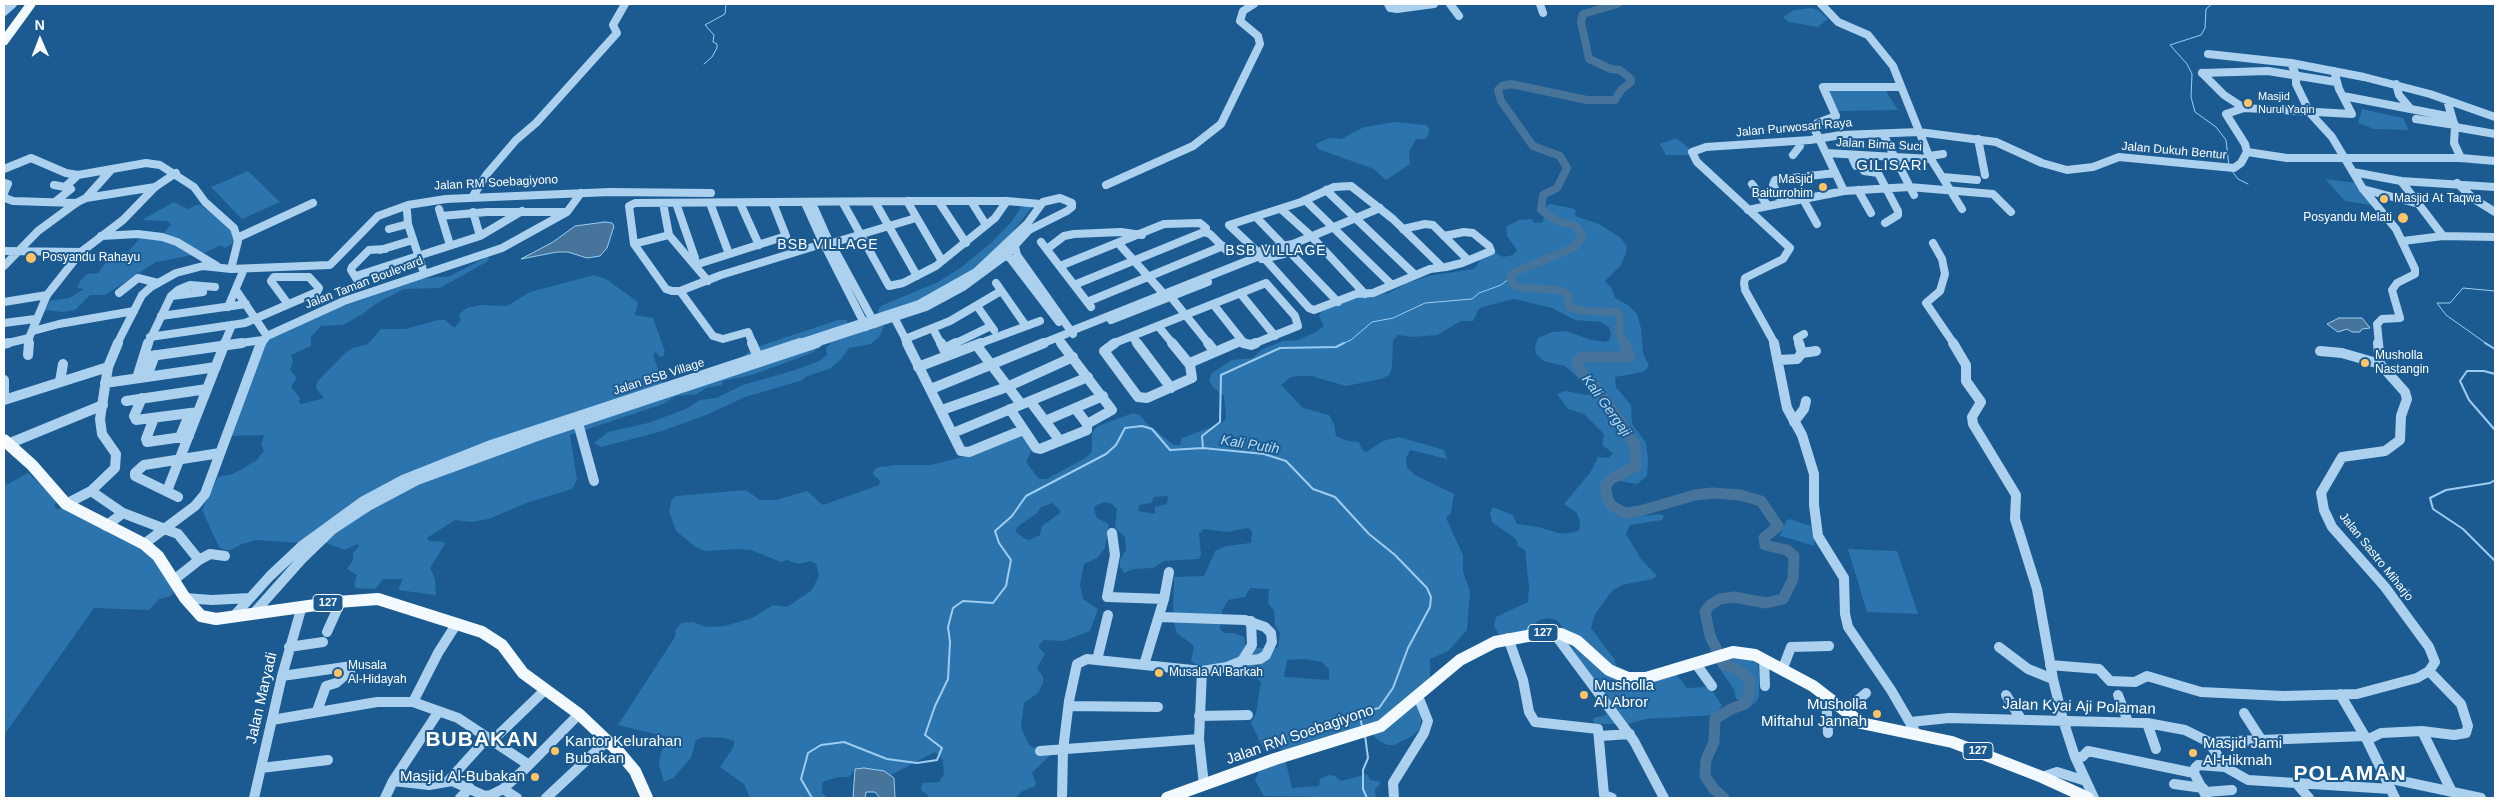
<!DOCTYPE html>
<html>
<head>
<meta charset="utf-8">
<style>
  body { margin:0 }
  #map { position:relative; width:2499px; height:802px; overflow:hidden; background:#1b5b91; font-family:Arial,sans-serif }
  canvas { display:block }
  .frame { position:absolute; inset:0; border:5px solid #fff; pointer-events:none }
  .north { position:absolute; left:15px; top:15px; width:50px; height:50px; -webkit-text-stroke:4px #1b5b91; paint-order:stroke; rotate:359deg; font-size:14px; font-weight:700; line-height:20px; text-align:center; color:#fff }
  .north::after { content:''; display:block; margin:auto; width:18px; height:22px; background:#fff; clip-path:polygon(50% 0,100% 100%,50% 72%,0 100%) }
</style>
</head>
<body>
<div id="map">
<canvas width="2499" height="802"></canvas>
<div class="frame"></div>
<div class="north">N</div>
</div>
<script>
const context = document.querySelector('canvas').getContext('2d');
context.lineJoin = 'round';
function paint(path, color) { context.fillStyle = color; context.fill(path, 'evenodd'); }
const poly = rows => new Path2D(rows.map(r => 'M' + r).join(''));
function stroke(path, color, width, dash) { context.strokeStyle = color; context.lineWidth = width; context.lineCap = dash ? 'butt' : 'round'; context.setLineDash(dash || []); context.stroke(path); }
function label(font, color, halo, rows, align = 'center') {
  context.font = font + ' Arial,sans-serif'; context.lineWidth = 4; context.setLineDash([]); context.textBaseline = 'middle'; context.strokeStyle = halo; context.fillStyle = color; for (const [text, x, y, turn = 0] of rows) {
    context.save(); context.translate(x, y); context.rotate((+turn || 0) * Math.PI / 180); context.textAlign = isNaN(turn) ? turn : align; if (halo) context.strokeText(text, 0, 0); context.fillText(text, 0, 0); context.restore();
  }
}
paint(poly([
  [1811,8,1818,10,1828,19,1818,27,1789,22,1783,17,1794,10],
  [1827,91,1886,91,1898,110,1838,111],
  [2362,109,2403,118,2409,130,2374,129,2358,123],
  [1395,122,1426,125,1429,128,1428,136,1424,139,1416,139,1409,152,1410,164,1386,180,1374,169,1318,149,1316,144,1329,138,1341,139,1364,127],
  [1676,138,1690,149,1691,155,1666,155,1660,144],
  [248,171,280,202,242,219,211,187],
  [2325,179,2357,183,2371,205,2345,201],
  [174,202,187,209,199,204,233,229,235,242,225,248,221,245,204,253,156,262,105,295,90,295,75,310,63,312,45,310,50,301,69,298,84,289,77,288,80,281,87,274,98,273,107,261,98,259,102,256,129,251,140,238,156,238,165,232,171,224,167,221,142,220],
  [1549,204,1572,208,1576,210,1575,216,1599,224,1621,238,1627,247,1625,256,1621,265,1605,281,1612,289,1615,298,1628,305,1637,314,1641,328,1643,353,1649,366,1643,372,1615,377,1616,387,1631,405,1632,424,1646,443,1648,459,1647,476,1637,484,1607,479,1602,489,1606,506,1612,512,1637,517,1660,514,1664,516,1662,520,1630,525,1626,534,1641,559,1657,576,1652,579,1622,585,1612,591,1595,614,1591,628,1615,660,1617,678,1676,674,1687,688,1706,687,1713,692,1722,706,1714,715,1646,719,1627,724,1594,724,1593,718,1606,715,1603,707,1604,696,1573,649,1565,631,1557,620,1547,618,1537,621,1535,630,1499,635,1494,626,1496,617,1528,602,1529,587,1525,550,1518,546,1516,539,1492,522,1490,513,1493,507,1513,515,1517,524,1538,527,1562,534,1579,531,1580,522,1577,513,1564,504,1590,473,1598,457,1609,458,1613,453,1602,445,1604,434,1584,414,1568,409,1557,394,1565,391,1587,395,1592,394,1592,390,1565,366,1544,361,1536,354,1535,347,1538,338,1552,332,1566,331,1591,340,1606,342,1609,340,1611,334,1609,327,1601,322,1575,320,1552,308,1514,299,1482,307,1479,309,1473,321,1461,321,1437,335,1413,337,1398,335,1393,340,1392,368,1389,375,1381,379,1346,386,1311,376,1301,376,1291,377,1281,385,1303,408,1329,415,1334,424,1336,436,1348,441,1359,442,1362,450,1366,452,1383,441,1399,437,1444,450,1447,459,1410,450,1406,458,1407,468,1415,475,1454,494,1451,513,1446,518,1463,555,1463,572,1470,592,1467,630,1448,651,1430,659,1430,677,1413,695,1422,712,1420,729,1411,737,1394,745,1387,745,1376,739,1369,727,1286,751,1279,749,1264,750,1251,723,1256,713,1261,682,1254,675,1222,664,1201,668,1191,661,1194,646,1177,633,1173,620,1174,577,1204,576,1215,551,1226,546,1251,543,1252,531,1248,528,1228,532,1204,529,1199,534,1201,555,1199,559,1164,561,1153,568,1133,569,1124,573,1120,567,1120,560,1126,549,1125,537,1115,528,1117,509,1112,504,1104,502,1095,506,1094,510,1097,518,1109,524,1105,548,1097,558,1084,564,1080,585,1083,599,1098,609,1090,631,1064,641,1044,640,1038,646,1045,654,1037,668,1043,677,1043,683,1038,693,1024,703,1021,727,1029,745,1050,755,1032,773,1036,783,1035,786,1021,792,1016,798,928,798,928,795,921,790,922,783,939,782,944,774,943,760,935,752,891,775,864,768,855,769,849,777,839,777,825,781,822,783,822,793,828,798,750,798,744,784,720,767,734,746,734,741,724,738,703,737,696,740,691,758,673,778,664,782,659,764,660,756,668,737,618,725,675,637,676,629,682,623,693,622,706,627,725,626,752,618,773,605,787,607,812,590,819,575,816,564,811,561,798,564,787,560,781,562,751,550,739,549,705,551,694,546,676,531,669,511,672,499,676,496,746,490,760,500,776,500,807,491,823,505,879,485,880,481,873,474,874,470,879,467,896,465,931,465,974,454,1023,434,1032,449,1026,462,1039,479,1047,479,1087,457,1092,451,1092,432,1098,426,1133,413,1140,415,1146,423,1174,445,1180,445,1182,438,1222,423,1226,418,1224,396,1213,387,1209,380,1212,373,1232,360,1253,358,1261,350,1283,341,1298,340,1314,333,1324,326,1319,316,1321,312,1348,300,1389,293,1407,283,1428,276,1474,269,1482,258,1494,252,1503,257,1513,255,1517,250,1507,236,1506,227,1519,220,1532,219,1534,223,1543,222,1545,208],
  [1168,496,1167,504,1155,507,1155,514,1138,511,1139,505,1151,503,1154,497],
  [1053,503,1061,512,1042,526,1040,535,1029,540,1024,538,1016,532,1017,527,1037,513,1041,507],
  [1250,588,1269,589,1268,603,1274,611,1275,626,1280,633,1278,648,1246,648,1244,637,1234,633,1224,633,1220,629,1222,611,1228,600,1245,597],
  [1304,659,1322,662,1329,670,1329,680,1284,677,1287,660],
  [1033,206,1006,240,972,271,923,299,878,314,878,309,883,305,938,282,963,266,992,242,1013,220,1021,207],
  [487,257,489,258,488,261,440,288,404,289,377,303,361,315,343,325,321,326,311,337,311,346,291,355,293,362,290,370,297,378,291,387,300,398,299,402,302,404,324,398,316,388,317,382,345,353,353,348,368,344,381,329,405,329,438,320,445,320,453,327,455,327,461,320,459,314,467,308,481,305,507,306,530,292,594,275,606,279,638,302,635,315,653,318,665,352,663,356,660,357,656,352,653,355,664,385,491,442,299,543,256,540,242,544,231,550,224,550,219,547,202,510,218,477,233,474,257,460,264,451,261,445,264,435,229,436,266,342,271,336,340,305,410,280,450,276],
  [838,320,847,320,848,326,738,360,754,348],
  [882,325,884,326,880,336,871,344,849,348,842,358,831,368,805,377,803,380,745,397,704,416,659,432,601,447,594,443,608,432,648,423,686,409,700,400,716,398,743,385,792,371,819,361,827,355,826,348,832,342],
  [814,346,816,349,814,352,809,354,752,375,723,381,722,385,706,388,697,394,676,396,663,404,570,435,577,480,572,489,526,503,489,519,471,522,455,520,427,538,429,541,443,542,445,544,430,568,435,579,436,595,398,590,403,579,383,579,375,589,356,588,354,584,357,575,347,569,353,560,353,553,359,546,357,544,345,550,321,541,417,480],
  [28,473,58,500,54,506,57,509,66,508,145,549,166,571,175,591,171,596,159,599,149,610,94,608,4,735,4,486],
  [1789,519,1811,526,1815,546,1781,536,1780,535,1786,521],
  [1848,549,1897,551,1918,614,1867,612],
  [1744,656,1758,664,1759,674,1759,696,1757,701,1750,707,1736,699,1734,690,1716,663],
  [1285,759,1292,788,1319,786,1320,779,1329,775,1335,776,1341,781,1367,774,1370,780,1381,782,1375,790,1376,798,1264,796,1255,780,1260,769]
]), '#2b74ad');
const water = poly([
  [605,222,612,223,614,226,607,248,600,256,587,258,568,252,557,252,521,259,553,242,575,226,605,222],
  [2339,318,2362,318,2370,328,2362,329,2360,332,2352,332,2347,329,2338,332,2327,324,2339,318],
  [864,768,884,771,894,778,895,798,880,798,875,792,866,792,865,798,853,798,855,769,864,768]
]);
paint(water, '#47749a');
stroke(water, '#9ecdf1', 1);
stroke(poly([
  [2212,4,2206,9,2205,28,2201,35,2170,45,2187,64,2192,74,2191,97,2195,112,2216,127,2226,140,2229,166],
  [704,64,712,57,717,48,717,44,713,42,714,35,705,25,725,14,726,4],
  [2231,170,2238,179,2248,184],
  [1342,344,1351,340,1372,322,1393,318,1425,303,1472,299,1479,293,1501,285,1510,278],
  [2487,344,2446,315,2437,303,2450,303,2463,288,2495,291]
]), '#9ecdf1', 1);
stroke(poly([
  [1344,343,1336,347,1280,348,1221,375,1220,422,1202,436,1203,448,1264,454,1286,461,1313,489,1335,497,1369,534,1395,555,1427,588,1431,597,1430,607,1408,648,1393,688,1379,708,1367,711,1360,717,1362,726],
  [2485,343,2495,349],
  [2495,374,2484,371,2467,371,2460,381,2469,400,2495,430],
  [2495,480,2490,483,2446,490,2430,498,2433,509,2463,529,2495,561],
  [2495,640,2495,642],
  [1365,735,1368,758,1363,770,1363,789,1367,798],
  [812,798,801,779,808,753,821,745,844,742,887,759,917,763,937,760,942,748,925,735,935,706,948,679,950,642,948,627,953,608,963,601,993,603,1006,586,1011,560,999,543,995,531,1012,516,1026,496,1106,454,1116,445,1125,428,1142,426,1152,429,1170,450,1203,448]
]), '#9ecdf1', 2);
stroke(poly([
  [1617,4,1583,14,1581,22,1589,59,1611,69,1620,70,1631,79,1631,82,1621,90,1615,100,1587,100,1511,84,1502,86,1498,90,1501,101,1533,146,1560,156,1567,168,1557,188,1543,195,1541,210,1557,221,1576,226,1582,236,1575,247,1513,273,1510,278,1514,285,1521,287,1559,290,1568,294,1569,307,1585,311,1616,312,1620,317,1619,333,1625,344]
]), '#47749a', 8);
stroke(poly([
  [1624,343,1630,357,1582,357,1577,361,1583,375,1593,384,1621,422,1635,446,1636,466,1611,479,1605,486,1608,500,1612,506,1625,513,1640,511,1695,495,1712,493,1740,495,1761,501,1778,526,1764,538,1765,545,1787,550,1794,556,1793,579,1783,599,1766,603,1734,597,1720,599,1710,605,1705,612,1710,636,1724,665,1737,669,1749,679,1749,694,1745,704,1731,709,1715,719,1714,742,1706,760,1705,776,1713,788,1724,798]
]), '#47749a', 11);
stroke(poly([
  [1388,4,1390,8,1397,9,1434,4],
  [1450,4,1459,16],
  [1540,4,1543,13],
  [1821,4,1838,22,1868,35,1893,66,1929,156,1962,209],
  [4,12,13,4],
  [2208,54,2291,63,2364,77,2430,94,2495,117],
  [2291,63,2296,75,2296,84,2310,113,2332,137,2363,189,2396,229,2415,269,2415,274,2397,283,2392,290,2400,318,2382,319,2377,324,2379,344],
  [2202,73,2268,71,2336,82],
  [2202,73,2224,95,2244,108],
  [2396,84,2399,95,2410,108],
  [2343,96,2452,117],
  [2447,100,2455,127,2454,143,2461,158],
  [2416,119,2455,125],
  [2455,127,2495,134],
  [1883,134,1914,195],
  [1978,139,1985,175],
  [2247,152,2287,158,2461,158,2495,161],
  [1826,153,1931,159],
  [1793,155,1800,146,1800,141],
  [1851,155,1856,166,1862,166,1864,171,1878,173,1898,211,1898,215,1885,223],
  [1929,156,1943,154],
  [4,169,31,158,66,173,78,175,146,163,160,165,194,187,205,202,234,228,238,241,231,269],
  [2353,172,2401,181,2495,187],
  [1943,177,1977,180],
  [2401,181,2443,236],
  [4,183,8,184,4,193],
  [2457,183,2474,199,2495,212],
  [1752,184,1768,206],
  [54,185,65,187],
  [1106,185,1193,146,1221,124,1260,44,1258,36,1240,21,1243,11,1254,4],
  [2363,189,2419,204],
  [1326,190,1415,275],
  [1858,190,1871,213],
  [1844,191,1814,128,1817,123,1836,116,1823,87,1901,87],
  [4,195,5,198,13,201,76,203],
  [473,196,487,174,516,140,536,123,617,33,613,25,625,4],
  [86,198,111,170],
  [1803,199,1817,224],
  [1305,200,1392,285],
  [56,201,71,189,65,187,78,175],
  [907,201,942,261],
  [971,201,986,225],
  [875,202,917,276],
  [939,202,966,243],
  [663,203,669,235,708,281],
  [676,203,695,258,693,262],
  [710,203,729,254],
  [740,203,759,245],
  [805,203,823,243],
  [812,203,828,239],
  [843,203,889,286,903,283,936,266,995,218,1007,201],
  [1783,203,1773,185,1775,180,1835,173],
  [439,209,450,245],
  [1281,209,1311,236,1365,294],
  [1748,210,1844,191,1909,187,1993,194,2011,212],
  [407,211,408,224,424,273],
  [473,212,480,236],
  [441,216,487,212,565,212],
  [1256,217,1338,302],
  [389,229,408,224],
  [1403,229,1425,224,1433,225,1468,260],
  [101,236,138,234,162,237,177,242,217,266],
  [237,238,313,203],
  [2403,241,2443,236,2495,237],
  [1041,242,1091,307],
  [832,243,916,218],
  [1933,243,1942,259,1945,274,1940,291,1926,303,1954,344],
  [634,244,669,235],
  [822,244,721,275,680,291,672,291,666,289,634,244,629,206,635,203,907,201,1007,201,1040,204],
  [1010,244,1015,246,1017,255,1073,334],
  [1119,244,1163,293],
  [832,245,875,324],
  [826,248,866,327],
  [1047,249,1064,236,1074,234,1121,232,1142,235],
  [380,250,413,240],
  [4,251,81,252],
  [1002,255,1010,258,1059,322],
  [1262,259,1284,254,1293,244],
  [695,265,786,236,773,203],
  [4,266,38,231,76,203,86,198,155,187],
  [1060,266,1164,224,1200,223,1206,228,1206,232],
  [1442,267,1393,219,1351,186,1334,187,1301,202,1229,225,1265,259,1309,308,1314,310,1356,294,1373,293,1430,269,1446,267,1462,263,1491,251,1489,246,1473,233,1464,232,1444,236],
  [356,276,480,236,522,211],
  [359,283,351,270,352,267,369,250,385,249],
  [996,283,1026,326],
  [1074,285,1204,232,1210,234,1229,253],
  [236,290,267,336],
  [680,291,713,336,723,339,748,332,753,344],
  [119,293,138,278,158,283],
  [1240,293,1275,336],
  [172,296,203,292],
  [1171,297,1209,344],
  [4,302,47,295],
  [1087,302,1223,246],
  [1213,304,1244,343],
  [977,306,994,330],
  [228,307,244,269],
  [161,316,246,304],
  [895,319,908,344],
  [1111,320,1208,282],
  [4,323,35,319],
  [1158,326,1173,344],
  [933,329,941,344],
  [33,331,59,324,134,311],
  [1071,331,1257,257,1263,249,1293,244,1380,208],
  [150,337,245,323,317,292,319,288,309,277,274,277,271,281,288,304],
  [1132,337,1138,344],
  [1057,338,1062,344],
  [905,339,950,321,1001,291],
  [4,344,29,338,47,295,81,252,123,220,155,187,176,173],
  [29,344,29,338],
  [117,344,142,295,151,287,176,273,203,266,231,269,330,265,378,216,408,205,446,199,610,192,711,193],
  [148,344,171,296,178,290,190,285,215,287],
  [224,344,232,325],
  [233,344,263,340],
  [261,344,267,336,344,301,502,248,567,212,581,193],
  [797,344,919,304,976,272,1027,224,1043,202,1060,198,1072,203,1072,207,1067,211,1029,230,1005,256,963,287,926,307,813,344],
  [954,344,991,326],
  [978,344,1040,321],
  [1041,344,1066,334],
  [1112,344,1266,283,1295,316,1298,326,1253,344],
  [1234,344,1239,342,1248,344],
  [1775,344,1745,290,1744,283,1745,278,1783,259,1790,248,1697,162,1692,152,1706,147,1810,140,1841,135,1919,132,1996,142,2042,163,2067,170,2093,167,2119,157,2234,168,2241,163,2247,152,2245,144,2226,114,2244,108,2352,114,2339,89,2334,71],
  [1799,344,1797,338,1804,334]
]), '#abd1ef', 8);
stroke(poly([
  [752,343,758,357],
  [907,343,961,451,969,452,1023,430],
  [941,343,946,353],
  [1061,343,1112,410,1087,424],
  [1115,343,1104,351,1138,397,1147,398,1192,378,1190,365,1192,362,1236,343],
  [1137,343,1171,388],
  [1172,343,1190,365],
  [1208,343,1215,352],
  [1243,343,1251,345,1256,343],
  [1774,343,1787,408,1802,435,1814,474,1814,505,1818,536,1844,578,1845,614,1848,627,1891,690,1916,733],
  [1799,343,1802,353],
  [1953,343,1966,365,1966,381,1981,402,1972,417,1973,424,2016,495,2015,519,2037,589,2053,679,2063,720,2075,757,2094,798],
  [4,344,8,343],
  [977,346,1021,404],
  [944,349,956,343],
  [2320,351,2342,353,2380,364],
  [28,355,29,343],
  [144,357,242,343],
  [1779,360,1797,359,1802,353,1816,351],
  [918,367,981,343],
  [147,376,155,355],
  [137,378,148,343],
  [4,380,4,400],
  [60,381,63,364],
  [105,383,216,367],
  [931,389,1044,343],
  [142,398,134,416,136,420,198,412],
  [4,400,108,367],
  [126,401,207,389],
  [1030,401,1060,441],
  [1010,409,1036,448,1040,449,1087,430,1087,424,1075,408],
  [942,410,1007,387,1073,357],
  [154,418,146,439,147,442,189,436],
  [1045,421,1103,396],
  [1794,422,1804,409,1806,401],
  [578,423,594,481],
  [953,433,1088,377],
  [180,437,190,413],
  [8,444,103,405],
  [91,491,123,513,178,534,199,560,175,579],
  [167,491,225,343],
  [178,497,135,476,135,473,144,465,220,453],
  [66,504,91,491,115,468,116,454,102,434,100,419,108,367,118,343],
  [106,526,123,513],
  [1112,533,1115,555,1107,597,1164,599,1144,665],
  [144,544,195,506,205,494,261,343],
  [199,560,210,554,225,556],
  [185,598,212,600,250,598],
  [1164,599,1169,572],
  [253,614,302,559,333,529,368,506,417,480,540,435,817,343],
  [233,617,270,576,303,545,362,502,403,480,491,445,800,343],
  [1160,617,1245,620,1265,627,1271,633,1272,642,1266,655,1260,659,1242,661],
  [327,632,341,601],
  [1554,633,1634,741,1664,798],
  [1508,638,1523,680,1529,712,1535,722,1598,729,1604,795,1612,798],
  [289,647,323,642],
  [1999,647,2028,669,2053,679],
  [1764,659,1765,686],
  [1097,660,1108,615],
  [1696,664,1712,686],
  [2050,665,2099,669,2110,681,2135,682,2147,676,2201,692,2283,696,2357,694,2417,678,2429,671,2435,662,2429,647,2385,587,2332,527,2324,510,2321,493,2342,457,2385,451,2400,440,2401,416,2407,399,2405,392,2380,364,2378,343],
  [1783,668,1791,647,1829,646],
  [1202,671,1227,667,1242,661,1252,645,1251,621],
  [282,676,352,666,350,671,336,683,326,686,317,711],
  [2340,694,2367,740,2395,798],
  [2006,695,2021,719],
  [2118,695,2128,722],
  [1826,696,1828,733],
  [413,702,438,653,457,623],
  [1069,706,1158,707],
  [1845,711,1866,693],
  [2244,713,2262,741],
  [1199,716,1248,715],
  [272,720,377,702,413,702,458,718,529,765,579,714],
  [1910,722,1949,718,2147,723,2185,730,2209,742,2365,736],
  [2147,723,2156,749],
  [2422,731,2452,792],
  [1600,736,1630,734],
  [2367,740,2381,733,2422,731,2454,735,2466,733,2468,726,2461,704,2429,671],
  [492,741,546,689],
  [2209,742,2225,767,2248,780,2391,789],
  [1040,751,1199,739],
  [2075,757,2082,757,2088,751,2194,773],
  [261,768,328,760],
  [2042,777,2057,772,2086,781],
  [2387,778,2481,798],
  [449,780,487,738],
  [393,781,439,711],
  [2174,784,2203,788],
  [2297,784,2309,798],
  [503,789,517,798],
  [2205,792,2232,790],
  [254,798,282,676,302,606],
  [385,798,393,781,429,785,452,781,485,796,491,795,503,789,529,765],
  [460,798,470,788],
  [546,798,607,741],
  [1062,798,1063,750,1069,701,1077,664,1087,659,1202,671,1199,739,1204,785],
  [1394,798,1393,783,1424,733,1428,721,1418,696],
  [2207,798,2194,773,2195,768,2198,765,2225,767]
]), '#abd1ef', 10);
stroke(poly([
  [4,41,31,4]
]), '#f2f9ff', 9);
stroke(poly([
  [4,440,32,465,66,504,144,544,158,556,185,598,201,616,216,619,337,602,378,599,482,632,502,645,523,673,579,714,619,752,635,771,647,798],
  [1167,798,1275,759,1381,726,1460,660,1495,642,1544,633,1561,634,1577,641,1609,670,1628,678,1646,678,1733,652,1755,655,1813,686,1861,723,1952,742,2042,777,2088,798]
]), '#f2f9ff', 12);
for (const [x, y, r, color] of [
  [2248,103,5,"#ffc368"],
  [1823,187,5,"#ffc368"],
  [2384,199,5,"#ffc368"],
  [2403,218,6,"#ffc368"],
  [31,258,6,"#ffc368"],
  [2365,363,5,"#ffc368"],
  [338,673,5,"#ffc368"],
  [1159,673,5,"#ffc368"],
  [1584,695,5,"#ffc368"],
  [1877,714,5,"#ffc368"],
  [555,751,5,"#ffc368"],
  [2193,753,5,"#ffc368"],
  [535,777,5,"#ffc368"]
]) { const dot = new Path2D(); dot.arc(x, y, r, 0, 2 * Math.PI); context.fillStyle = color; context.fill(dot); stroke(dot, '#1b5b91', 2); }
label('11px', '#fff', '#1b5b91', [
  ["Masjid",2258,97],
  ["Nurul Yaqin",2258,110]
], 'left');
for (const [x, y, w] of [
  [328,603,30],
  [1543,633,30],
  [1978,751,30]
]) { const box = new Path2D(); box.roundRect(x - w / 2, y - 8.5, w, 17, 4); context.fillStyle = '#1b5b91'; context.fill(box); stroke(box, '#fff', 1); }
label('bold 11px', '#fff', null, [
  ["127",328,603],
  ["127",1543,633],
  ["127",1978,751]
]);
label('12px', '#fff', '#1b5b91', [
  ["Jalan Purwosari Raya",1794,128,-5],
  ["Jalan Bima Suci",1879,145,3],
  ["Jalan Dukuh Bentur",2174,151,5],
  ["Jalan RM Soebagiyono",496,183,-3],
  ["Jalan Taman Boulevard",364,283,-21],
  ["Jalan BSB Village",659,377,-18],
  ["Jalan Sastro Miharjo",2376,557,51]
]);
label('12px', '#fff', '#1b5b91', [
  ["Masjid",1813,180,"right"],
  ["Baiturrohim",1813,194,"right"],
  ["Masjid At Taqwa",2394,199],
  ["Posyandu Melati",2392,218,"right"],
  ["Posyandu Rahayu",42,258],
  ["Musholla",2375,356],
  ["Nastangin",2375,370],
  ["Musala",348,666],
  ["Al-Hidayah",348,680],
  ["Musala Al Barkah",1169,673]
], 'left');
context.letterSpacing = '1px';
label('14px', '#fff', '#1b5b91', [
  ["BSB VILLAGE",828,245],
  ["BSB VILLAGE",1276,251]
]);
context.letterSpacing = '0px';
label('italic 14px', '#b7daf5', '#1b5b91', [
  ["Kali Gergaji",1606,406,54],
  ["Kali Putih",1250,445,9]
]);
context.letterSpacing = '1px';
label('15px', '#fff', '#1b5b91', [
  ["GILISARI",1892,166]
]);
context.letterSpacing = '0px';
label('15px', '#fff', '#1b5b91', [
  ["Musholla",1594,686],
  ["Al Abror",1594,703],
  ["Musholla",1867,705,"right"],
  ["Miftahul Jannah",1867,722,"right"],
  ["Kantor Kelurahan",565,742],
  ["Bubakan",565,759],
  ["Masjid Jami",2203,744],
  ["Al-Hikmah",2203,761],
  ["Masjid Al-Bubakan",525,777,"right"]
], 'left');
label('15px', '#fff', '#1b5b91', [
  ["Jalan Maryadi",262,698,-77],
  ["Jalan Kyai Aji Polaman",2079,707,2],
  ["Jalan RM Soebagiyono",1300,735,-19]
]);
context.letterSpacing = '1px';
label('bold 21px', '#fff', '#1b5b91', [
  ["BUBAKAN",482,740],
  ["POLAMAN",2350,774]
]);
context.letterSpacing = '0px';
</script>
</body>
</html>
